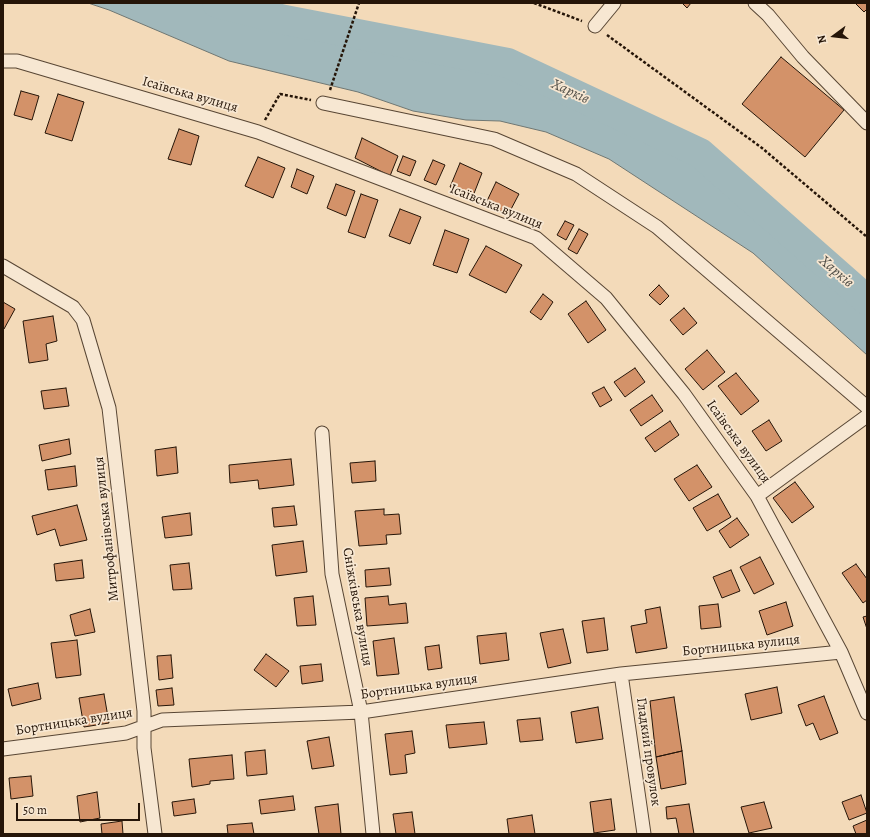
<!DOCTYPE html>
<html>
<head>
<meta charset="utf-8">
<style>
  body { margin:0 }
  #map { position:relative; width:870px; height:837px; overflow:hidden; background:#f3dab9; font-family:Alegreya,serif }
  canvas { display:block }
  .frame { position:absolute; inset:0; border:4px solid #251508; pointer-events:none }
  .north { position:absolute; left:814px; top:16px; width:40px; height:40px; -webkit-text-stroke:3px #f7e7d2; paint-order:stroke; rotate:255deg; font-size:11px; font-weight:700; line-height:16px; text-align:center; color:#251508 }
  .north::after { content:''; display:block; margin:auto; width:14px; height:18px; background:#251508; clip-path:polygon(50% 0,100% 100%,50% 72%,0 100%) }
  .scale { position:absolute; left:16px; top:803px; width:124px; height:18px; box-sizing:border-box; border:2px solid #251508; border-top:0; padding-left:5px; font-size:12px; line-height:14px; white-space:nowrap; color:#251508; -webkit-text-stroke:3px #f7e7d2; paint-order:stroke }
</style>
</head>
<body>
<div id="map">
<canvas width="870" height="837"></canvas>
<div class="frame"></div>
<div class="north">N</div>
<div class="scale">50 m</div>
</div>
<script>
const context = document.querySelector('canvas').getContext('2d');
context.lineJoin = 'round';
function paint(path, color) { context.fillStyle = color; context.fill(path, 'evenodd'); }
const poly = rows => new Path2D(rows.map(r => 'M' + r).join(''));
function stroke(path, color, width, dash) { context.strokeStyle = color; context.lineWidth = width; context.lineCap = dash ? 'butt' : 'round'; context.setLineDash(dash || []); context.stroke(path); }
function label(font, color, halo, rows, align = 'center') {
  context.font = font + ' Alegreya,serif'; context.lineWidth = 3.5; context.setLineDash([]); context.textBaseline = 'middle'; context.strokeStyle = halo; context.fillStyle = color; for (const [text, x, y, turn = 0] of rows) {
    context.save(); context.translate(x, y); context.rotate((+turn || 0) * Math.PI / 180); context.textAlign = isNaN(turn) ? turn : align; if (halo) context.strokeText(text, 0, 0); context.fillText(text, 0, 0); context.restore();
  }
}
const water = poly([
  [88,3,241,3,245,11,274,26,387,35,460,61,546,85,677,144,867,299,867,355,753,253,609,159,546,132,500,121,466,120,413,111,358,92,229,61,109,10,88,3]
]);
paint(water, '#a1b8bb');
stroke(water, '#6f7773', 1);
stroke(poly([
  [217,3,285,20,508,63,700,153,867,300]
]), '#a1b8bb', 30);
const building = poly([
  [682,3,691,3,687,8,682,3],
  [855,3,867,3,867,9,864,12,855,3],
  [781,57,844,110,805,157,742,104,781,57],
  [21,91,39,96,32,120,14,115,21,91],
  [58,94,84,102,72,141,45,133,58,94],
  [179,129,199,136,191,165,168,159,179,129],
  [362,138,398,156,390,176,355,158,362,138],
  [403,156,416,161,410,176,397,171,403,156],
  [258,157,285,168,273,198,245,186,258,157],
  [433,160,445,165,436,185,424,180,433,160],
  [460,163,482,173,473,196,450,187,460,163],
  [297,169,314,176,307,194,291,187,297,169],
  [496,182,519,194,508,215,486,203,496,182],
  [336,184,355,191,346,216,327,208,336,184],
  [361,194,378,200,365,238,348,232,361,194],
  [400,209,421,217,410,244,389,236,400,209],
  [565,221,574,225,566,240,557,235,565,221],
  [579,229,588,234,577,254,568,249,579,229],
  [445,230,469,239,457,273,433,265,445,230],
  [486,246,522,265,506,293,469,275,486,246],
  [659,285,669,296,660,305,649,295,659,285],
  [543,294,553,302,541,320,530,312,543,294],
  [586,301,606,330,588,343,568,314,586,301],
  [3,302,15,309,4,329,3,329,3,302],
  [684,308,697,323,683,335,670,320,684,308],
  [53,316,57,341,46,344,48,360,29,363,23,321,53,316],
  [707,350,725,372,703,390,685,369,707,350],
  [635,368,645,382,625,397,614,382,635,368],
  [736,373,759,401,741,415,718,386,736,373],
  [604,387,612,400,600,407,592,393,604,387],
  [66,388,69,406,44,409,41,391,66,388],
  [652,395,663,411,641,426,630,410,652,395],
  [769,420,782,441,766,451,752,431,769,420],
  [670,421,679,435,655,452,645,438,670,421],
  [69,439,71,454,42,461,39,445,69,439],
  [176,447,178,473,157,476,155,450,176,447],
  [291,459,294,485,259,489,258,480,230,483,229,465,291,459],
  [375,461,376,481,352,483,350,463,375,461],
  [697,465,712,487,689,501,674,479,697,465],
  [75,466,77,486,48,490,45,470,75,466],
  [795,482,814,507,792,523,773,498,795,482],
  [718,494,731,517,707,531,693,508,718,494],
  [77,505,87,540,60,546,55,529,37,535,32,516,77,505],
  [294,506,297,525,274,527,272,508,294,506],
  [384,509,384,515,399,514,401,534,386,535,387,544,359,546,355,511,384,509],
  [190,513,192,535,165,538,162,517,190,513],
  [737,518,749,535,730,548,719,531,737,518],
  [303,541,307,572,276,576,272,545,303,541],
  [760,557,774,584,754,594,740,567,760,557],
  [82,560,84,578,56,581,54,564,82,560],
  [189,563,192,589,173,590,170,565,189,563],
  [856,564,867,579,867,600,863,603,842,573,856,564],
  [389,568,391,585,366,587,365,570,389,568],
  [731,570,740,591,722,598,713,577,731,570],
  [313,596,316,625,297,626,294,598,313,596],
  [388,596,389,605,406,603,408,623,367,626,365,598,388,596],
  [786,602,793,626,767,635,759,611,786,602],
  [718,604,721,627,701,629,699,606,718,604],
  [660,607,667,648,636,653,631,626,647,623,645,610,660,607],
  [90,609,95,632,75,636,70,615,90,609],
  [867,616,867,629,863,617,867,616],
  [604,618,608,650,587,653,582,621,604,618],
  [563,629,571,663,548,668,540,633,563,629],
  [506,633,509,660,480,664,477,636,506,633],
  [394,638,399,674,377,676,373,641,394,638],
  [77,640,81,675,56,678,51,643,77,640],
  [439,645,442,668,428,670,425,647,439,645],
  [266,654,289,671,276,687,254,670,266,654],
  [171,655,173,678,159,680,157,656,171,655],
  [321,664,323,681,302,684,300,666,321,664],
  [38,683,41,699,12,706,8,689,38,683],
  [777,687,782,713,751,720,745,694,777,687],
  [172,688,174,705,158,706,156,690,172,688],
  [104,694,109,723,84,727,79,698,104,694],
  [824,696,838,733,820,740,813,723,806,726,798,705,824,696],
  [674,697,682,751,656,757,650,701,674,697],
  [598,707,603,739,576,743,571,712,598,707],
  [540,718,543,740,520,742,517,720,540,718],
  [484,722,487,744,449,748,446,725,484,722],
  [412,731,415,753,405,755,407,773,390,775,385,734,412,731],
  [329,737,334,766,312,769,307,741,329,737],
  [265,750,267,774,247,776,245,752,265,750],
  [682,751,686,784,661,789,656,757,682,751],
  [232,755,234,779,210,781,210,784,192,787,189,759,232,755],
  [31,776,33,796,11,799,9,778,31,776],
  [97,792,100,818,80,822,77,796,97,792],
  [861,795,867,813,849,820,842,802,861,795],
  [293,796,295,810,261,814,259,800,293,796],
  [194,799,196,813,174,816,172,802,194,799],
  [611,799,615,830,594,833,590,802,611,799],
  [764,802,772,828,749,833,741,807,764,802],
  [338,804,341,834,319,834,315,807,338,804],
  [689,804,694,834,679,834,676,818,667,819,666,807,689,804],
  [412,812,415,834,396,834,393,814,412,812],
  [532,815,535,834,509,834,507,819,532,815],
  [867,820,867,834,856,834,853,826,867,820],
  [122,821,123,834,102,834,101,824,122,821],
  [252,823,254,834,228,834,227,825,252,823]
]);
paint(building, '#d39269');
stroke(building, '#251508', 1);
const street = poly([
  [755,3,768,15,803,57,867,123],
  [595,26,614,3],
  [3,61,17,61,258,132,536,238,606,298,684,394,757,496,841,652,867,713],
  [323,103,494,139,576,174,657,227,867,407],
  [3,266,73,307,83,320,109,408,144,711,144,748,155,834],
  [322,433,332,574,361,712,373,834],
  [757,496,867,416],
  [621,674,644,834],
  [3,749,126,733,162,720,361,712,621,674,841,652]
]);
stroke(street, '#584634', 15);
stroke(poly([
  [534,3,582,21],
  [607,35,762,148,867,237],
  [330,90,359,3],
  [265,120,280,94,311,100]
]), '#251508', 2.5, [3, 2]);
stroke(street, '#f7e7d2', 13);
label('14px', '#251508', '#f7e7d2', [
  ["Ісаївська вулиця",190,95,16],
  ["Ісаївська вулиця",496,207,22],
  ["Ісаївська вулиця",738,442,54],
  ["Митрофанівська вулиця",107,529,-96],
  ["Сніжківська вулиця",357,607,80],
  ["Бортницька вулиця",741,646,-6],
  ["Бортницька вулиця",419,687,-8],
  ["Бортницька вулиця",74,722,-9],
  ["Гладкий провулок",648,752,82]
]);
label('italic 15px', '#504e47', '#f7e7d2', [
  ["Харків",570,92,25],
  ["Харків",836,272,41]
]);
</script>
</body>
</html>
